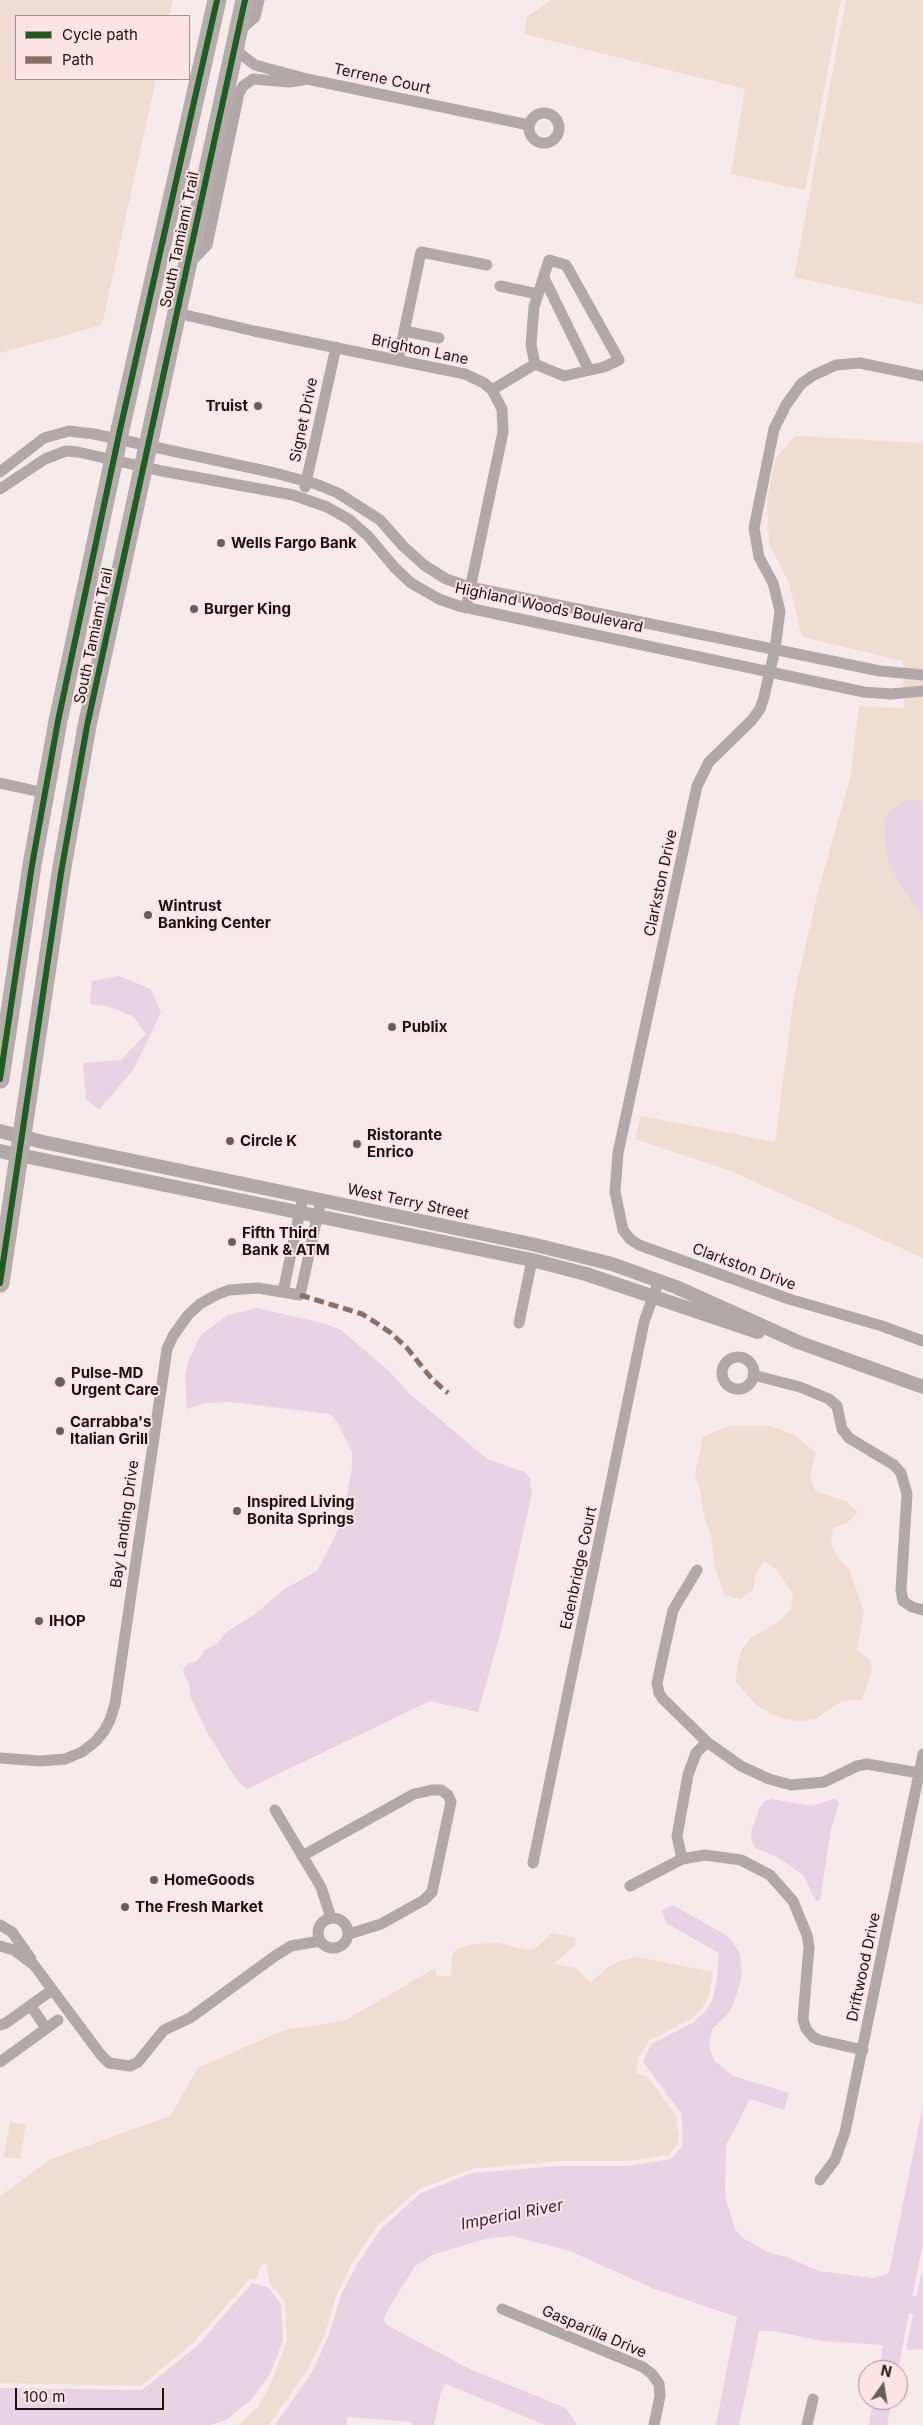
<!DOCTYPE html>
<html>
<head>
<meta charset="utf-8">
<style>
  body { margin:0 }
  #map { position:relative; width:923px; height:2425px; overflow:hidden; background:#f7eaea; font-family:Inter,sans-serif }
  canvas { display:block }
  .legend { position:absolute; left:15px; top:15px; width:175px; height:65px; box-sizing:border-box; background:#fde4e4; border:1px solid #a39090; margin:0; padding:6px 9px; list-style:none; font-size:15px; color:#1b1213 }
  .legend li { display:flex; align-items:center; gap:10px; height:25px }
  .legend b { width:25px; border:1px solid #a39090 }
  .north { position:absolute; left:858px; top:2360px; width:50px; height:50px; box-sizing:border-box; background:#fde4e4; border:1px solid #a39090; border-radius:50%; rotate:13deg; font-size:14px; font-weight:700; line-height:20px; text-align:center; color:#1b1213 }
  .north::after { content:''; display:block; margin:auto; width:18px; height:22px; background:#685e5e; clip-path:polygon(50% 0,100% 100%,50% 72%,0 100%) }
  .scale { position:absolute; left:15px; top:2388px; width:149px; height:22px; box-sizing:border-box; border:2px solid #1b1213; border-top:0; padding-left:6px; font-size:15px; line-height:18px; white-space:nowrap; color:#1b1213; -webkit-text-stroke:4px #fde4e4; paint-order:stroke }
</style>
</head>
<body>
<div id="map">
<canvas width="923" height="2425"></canvas>
<ul class="legend">
<li><b style="height:6px;background:#1b5e20"></b>Cycle path</li>
<li><b style="height:6px;background:#8d6e63"></b>Path</li>
</ul>
<div class="north">N</div>
<div class="scale">100 m</div>
</div>
<script>
const context = document.querySelector('canvas').getContext('2d');
context.lineJoin = 'round';
function paint(path, color) { context.fillStyle = color; context.fill(path, 'evenodd'); }
const poly = rows => new Path2D(rows.map(r => 'M' + r).join(''));
function stroke(path, color, width, dash) { context.strokeStyle = color; context.lineWidth = width; context.lineCap = dash ? 'butt' : 'round'; context.setLineDash(dash || []); context.stroke(path); }
function label(font, color, halo, rows, align = 'center') {
  context.font = font + ' Inter,sans-serif'; context.lineWidth = 4; context.setLineDash([]); context.textBaseline = 'middle'; context.strokeStyle = halo; context.fillStyle = color; for (const [text, x, y, turn = 0] of rows) {
    context.save(); context.translate(x, y); context.rotate((+turn || 0) * Math.PI / 180); context.textAlign = isNaN(turn) ? turn : align; if (halo) context.strokeText(text, 0, 0); context.fillText(text, 0, 0); context.restore();
  }
}
paint(poly([
  [0,0,173,0,170,16,16,16,16,79,156,79,102,325,0,353],
  [551,0,841,0,805,190,731,174,745,89,524,34,527,17],
  [846,0,923,0,923,305,794,277],
  [795,436,923,443,923,1258,731,1171,635,1139,641,1116,775,1142,794,996,817,896,850,778,859,706,904,708,903,661,802,637,789,583,769,544,767,500,775,459],
  [728,1426,771,1426,796,1436,816,1453,810,1476,816,1492,846,1501,858,1512,847,1523,833,1528,831,1544,838,1558,849,1569,854,1583,864,1613,857,1650,870,1659,872,1670,862,1700,842,1701,815,1719,800,1721,784,1719,769,1713,756,1705,736,1682,737,1666,742,1649,752,1637,779,1622,791,1610,793,1594,776,1569,764,1561,756,1574,753,1590,740,1599,725,1595,714,1565,711,1535,705,1520,700,1490,695,1474,703,1437],
  [552,1933,575,1938,576,1945,553,1964,577,1968,590,1983,607,1968,620,1961,637,1957,713,1972,709,1996,703,2007,692,2018,650,2040,638,2057,637,2073,648,2077,676,2115,679,2133,678,2144,669,2155,629,2161,559,2161,472,2169,419,2189,378,2225,354,2260,337,2293,325,2334,308,2369,269,2425,238,2425,257,2408,269,2388,287,2341,285,2302,270,2284,266,2262,260,2267,256,2279,249,2280,194,2342,141,2386,0,2383,0,2196,51,2159,170,2116,198,2068,284,2030,344,2021,435,1968,436,1976,451,1976,452,1955,458,1948,473,1944,497,1943,528,1950,535,1949],
  [10,2122,26,2124,20,2159,4,2157]
]), '#efddd1');
paint(poly([
  [906,800,920,801,923,804,923,916,901,886,889,863,885,841,884,819,895,806],
  [119,976,151,989,161,1013,133,1070,99,1110,86,1099,83,1063,121,1060,146,1034,134,1017,110,1007,90,1004,92,981],
  [257,1308,326,1324,341,1330,389,1371,410,1394,481,1454,487,1459,524,1472,530,1478,532,1493,502,1627,478,1712,430,1701,247,1789,238,1782,208,1734,191,1698,189,1683,185,1677,183,1670,188,1664,195,1662,201,1657,204,1650,217,1644,226,1632,254,1615,283,1590,317,1571,342,1522,352,1468,352,1452,338,1424,330,1414,230,1402,206,1403,187,1409,185,1377,188,1362,198,1340,202,1334,228,1315],
  [772,1799,812,1806,833,1799,837,1800,839,1804,831,1829,820,1900,816,1901,803,1875,777,1857,756,1848,752,1842,751,1832,760,1807,765,1801],
  [673,1905,729,1937,740,1953,742,1975,737,1994,729,2013,712,2029,709,2047,715,2061,733,2076,789,2093,784,2110,750,2099,726,2145,725,2196,735,2229,744,2239,772,2254,787,2257,819,2271,873,2278,889,2273,923,2105,923,2242,898,2370,879,2370,883,2345,822,2341,774,2331,759,2331,739,2425,716,2425,737,2317,652,2288,570,2251,512,2236,485,2239,432,2255,415,2266,387,2311,384,2319,385,2324,470,2369,566,2408,577,2425,545,2425,446,2384,441,2392,434,2425,412,2425,412,2422,348,2417,346,2425,275,2425,312,2372,329,2335,341,2295,358,2263,381,2229,421,2193,472,2173,559,2166,629,2166,671,2159,682,2146,683,2133,681,2113,643,2062,651,2044,694,2022,707,2010,713,1998,717,1978,719,1953,666,1923,662,1910],
  [921,2274,923,2274,923,2349,906,2350],
  [252,2283,269,2288,281,2304,283,2340,270,2374,252,2399,226,2420,211,2425,0,2425,0,2388,142,2390,197,2346],
  [873,2400,892,2400,887,2425,869,2425]
]), '#e8d3e4');
stroke(poly([
  [886,2305,923,2305]
]), '#e8d3e4', 18);
stroke(poly([
  [239,31,255,17,259,0],
  [234,49,255,65,307,79,529,125],
  '529 128a15 15 0 1 1 30 0a15 15 0 1 1-30 0Z',
  [190,263,207,245,239,93,243,86,253,79,289,82,303,80],
  [544,278,589,370],
  [500,286,538,294],
  [177,313,254,331,465,374,484,383,492,390,502,409,503,432,466,608],
  [404,331,439,338],
  [398,360,421,252,487,265],
  [923,376,860,363,836,365,812,376,801,384,786,405,774,429,754,528,759,557,773,583,780,611,775,649,764,697,760,709,752,720,709,762,697,786,618,1153,615,1192,623,1230,630,1239,639,1245,789,1299,882,1326,923,1341],
  [492,390,535,364,564,376,604,367,619,360,566,265,549,260,534,307,531,345,535,364],
  [0,472,44,438,69,431,94,434,275,473,316,484,338,493,380,520,403,546,424,565,446,579,470,587,880,671,923,675],
  [305,487,336,347],
  [0,489,45,459,66,451,78,452,162,471,293,495,327,507,350,520,368,536,395,568,411,583,439,599,459,606,864,692,891,694,923,691],
  [0,783,45,793],
  [283,1292,303,1197],
  [519,1323,532,1260],
  '722 1373a16 16 0 1 1 32 0a16 16 0 1 1-32 0Z',
  [753,1375,800,1387,829,1399,837,1406,842,1429,849,1438,894,1465,901,1473,907,1494,901,1590,903,1601,912,1607,923,1610],
  [697,1570,673,1610,657,1683,659,1693,663,1699,707,1742,741,1766,769,1779,791,1785,824,1782,857,1766,867,1764,919,1773],
  [0,1758,40,1761,65,1759,82,1752,96,1741,104,1731,110,1720,115,1704,167,1349,173,1336,188,1315,200,1304,214,1296,229,1290,258,1288,300,1295,321,1200],
  [275,1810,321,1887,331,1918],
  [302,1856,414,1794,432,1790,441,1790,448,1795,451,1802,432,1892,424,1900,381,1924,349,1934],
  [682,1859,677,1836,688,1775,696,1753,707,1742],
  [533,1863,644,1322,659,1280],
  [630,1886,682,1859,705,1855,741,1860,770,1875,793,1901,807,1935,809,1947,803,2019,806,2029,813,2037,819,2040,863,2050],
  '318 1933a15 15 0 1 1 30 0a15 15 0 1 1-30 0Z',
  [0,1925,12,1932,31,1959],
  [0,1946,14,1950,34,1965,101,2055,109,2063,130,2066,138,2062,164,2030,190,2018,275,1956,291,1946,320,1941],
  [31,2006,46,2028],
  [0,2025,6,2023,52,1990],
  [0,2062,58,2020],
  [820,2180,835,2160,845,2132,923,1754],
  [502,2309,643,2367,652,2374,659,2384,660,2396,654,2425],
  [807,2425,813,2399]
]), '#b1a9a8', 11);
stroke(poly([
  [0,1131,43,1142,536,1245,612,1264,676,1287,798,1342,923,1387],
  [0,1151,532,1260,586,1274,758,1332]
]), '#b1a9a8', 14);
stroke(poly([
  [0,1079,32,865,58,721,120,430,217,0],
  [0,1283,61,873,87,726,245,0]
]), '#b6acaa', 19);
stroke(poly([
  [300,1295,362,1314,378,1324,391,1333,407,1348,432,1379,448,1393]
]), '#8d6e63', 5, [10, 5]);
stroke(poly([
  [0,1079,32,865,58,721,120,430,217,0],
  [0,1283,61,873,87,726,245,0]
]), '#1b5e20', 6);
for (const [x, y, r, color] of [
  [258,406,5,"#685e5e"],
  [221,543,5,"#685e5e"],
  [194,609,5,"#685e5e"],
  [148,915,5,"#685e5e"],
  [392,1027,5,"#685e5e"],
  [230,1141,5,"#685e5e"],
  [357,1144,5,"#685e5e"],
  [232,1242,5,"#685e5e"],
  [60,1382,6,"#685e5e"],
  [60,1431,5,"#685e5e"],
  [237,1511,5,"#685e5e"],
  [39,1621,5,"#685e5e"],
  [154,1880,5,"#685e5e"],
  [125,1907,5,"#685e5e"]
]) { const dot = new Path2D(); dot.arc(x, y, r, 0, 2 * Math.PI); context.fillStyle = color; context.fill(dot); stroke(dot, '#fde4e4', 2); }
label('15px', '#1b1213', '#fde4e4', [
  ["Terrene Court",382,79,12],
  ["South Tamiami Trail",180,240,-78],
  ["Brighton Lane",420,350,12],
  ["Signet Drive",304,420,-78],
  ["Highland Woods Boulevard",549,608,12],
  ["South Tamiami Trail",94,636,-78],
  ["Clarkston Drive",661,883,-78],
  ["West Terry Street",408,1202,12],
  ["Clarkston Drive",744,1267,20],
  ["Bay Landing Drive",125,1524,-82],
  ["Edenbridge Court",579,1568,-78],
  ["Driftwood Drive",864,1967,-78],
  ["Gasparilla Drive",594,2332,23]
]);
label('bold 15px', '#1b1213', '#fde4e4', [
  ["Truist",248,406,"right"],
  ["Wells Fargo Bank",231,543],
  ["Burger King",204,609],
  ["Wintrust",158,906],
  ["Banking Center",158,923],
  ["Publix",402,1027],
  ["Ristorante",367,1135],
  ["Enrico",367,1152],
  ["Circle K",240,1141],
  ["Fifth Third",242,1233],
  ["Bank & ATM",242,1250],
  ["Pulse-MD",71,1373],
  ["Urgent Care",71,1390],
  ["Carrabba's",70,1422],
  ["Italian Grill",70,1439],
  ["Inspired Living",247,1502],
  ["Bonita Springs",247,1519],
  ["IHOP",49,1621],
  ["HomeGoods",164,1880],
  ["The Fresh Market",135,1907]
], 'left');
label('italic 16px', '#3c1c3e', '#fde4e4', [
  ["Imperial River",512,2215,-11]
]);
</script>
</body>
</html>
